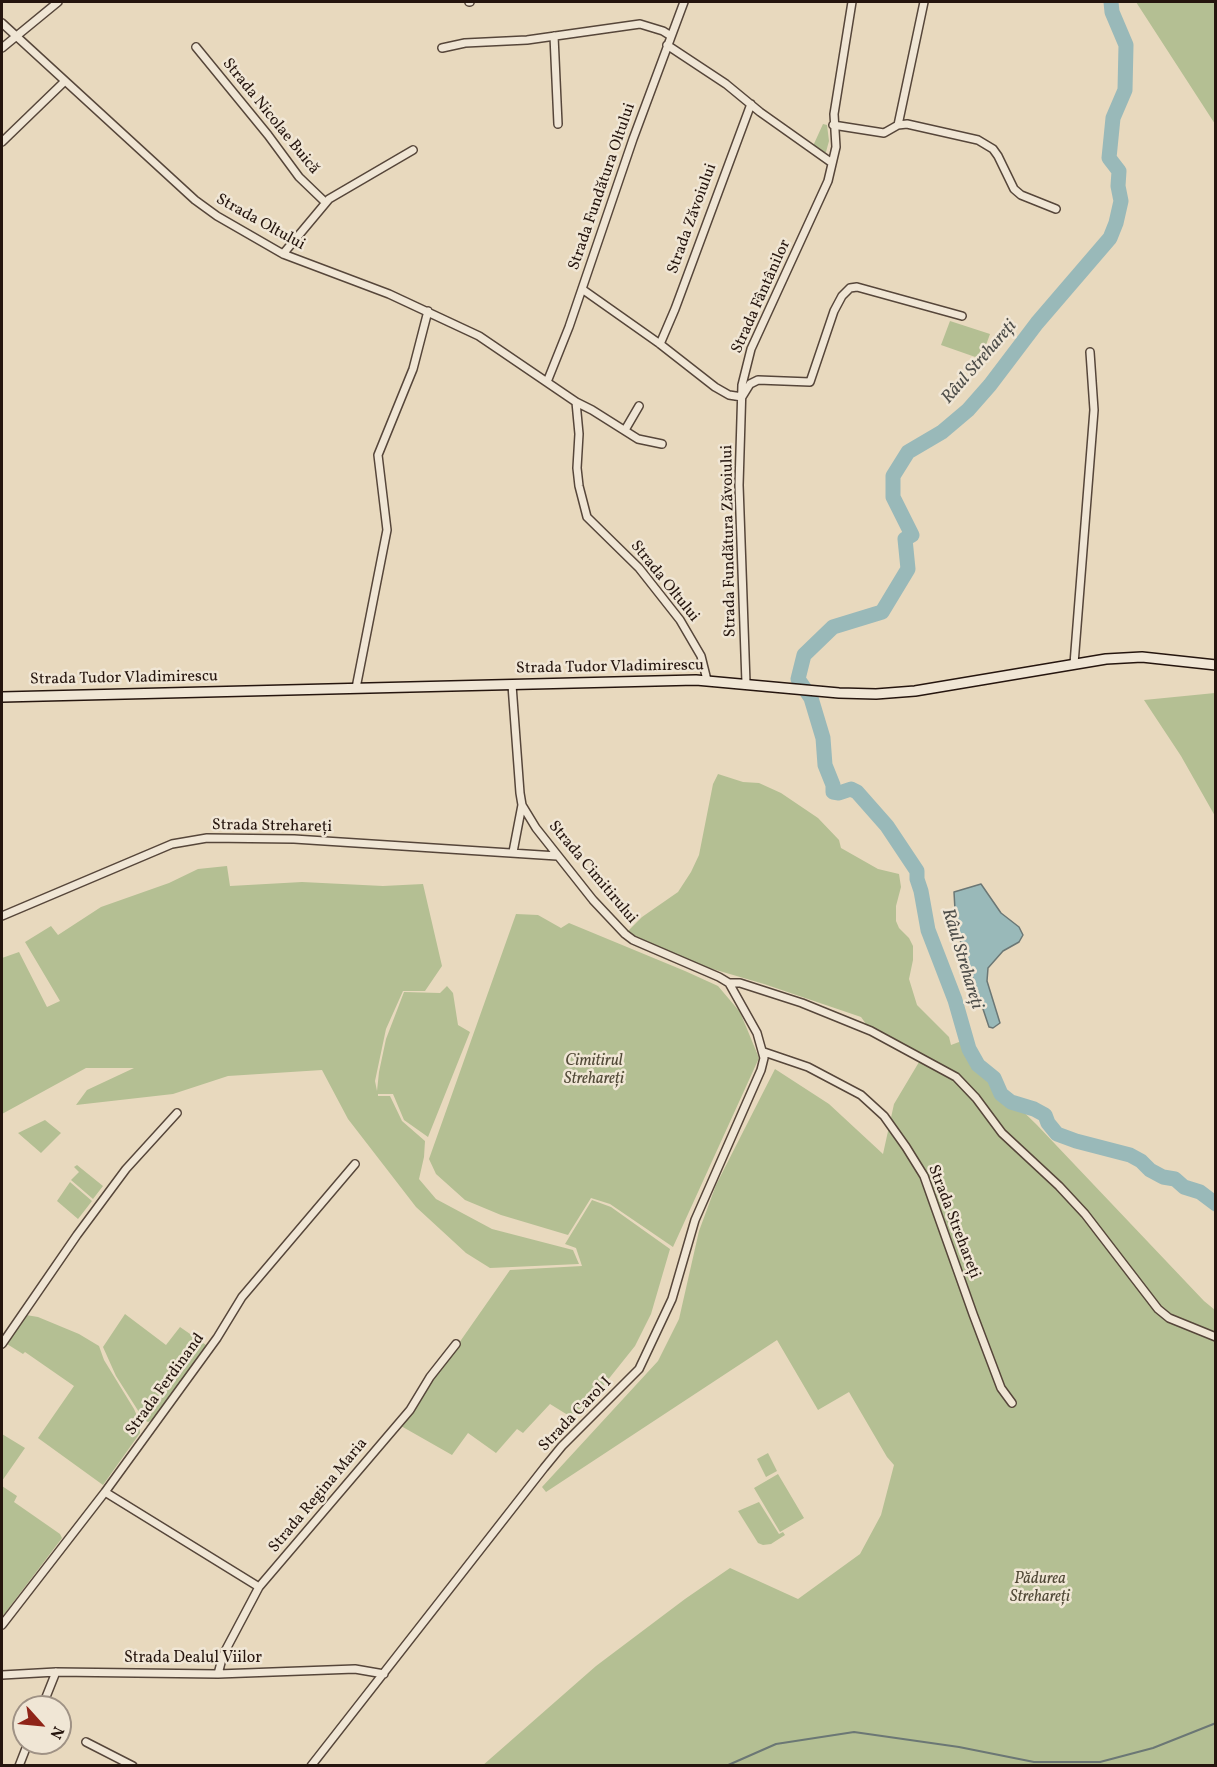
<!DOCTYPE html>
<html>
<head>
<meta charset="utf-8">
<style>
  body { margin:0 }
  #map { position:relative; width:1217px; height:1767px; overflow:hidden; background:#e8d9be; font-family:Vollkorn,serif }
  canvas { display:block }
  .frame { position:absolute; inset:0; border:3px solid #25150e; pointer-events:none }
  .north { position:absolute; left:12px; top:1695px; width:60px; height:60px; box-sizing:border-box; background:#f0e6d5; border:2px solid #9f9285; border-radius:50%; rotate:117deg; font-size:16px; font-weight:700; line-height:24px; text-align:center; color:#25150e }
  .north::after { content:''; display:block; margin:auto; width:21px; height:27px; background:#8f2418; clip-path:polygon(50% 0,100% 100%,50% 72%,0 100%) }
</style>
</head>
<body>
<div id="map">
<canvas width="1217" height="1767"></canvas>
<div class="frame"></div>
<div class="north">N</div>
</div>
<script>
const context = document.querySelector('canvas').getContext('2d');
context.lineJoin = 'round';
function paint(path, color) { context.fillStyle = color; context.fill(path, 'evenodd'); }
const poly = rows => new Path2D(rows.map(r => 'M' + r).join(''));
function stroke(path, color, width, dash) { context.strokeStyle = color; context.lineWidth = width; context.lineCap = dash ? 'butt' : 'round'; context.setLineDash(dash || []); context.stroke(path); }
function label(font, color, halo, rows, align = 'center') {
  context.font = font + ' Vollkorn,serif'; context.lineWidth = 5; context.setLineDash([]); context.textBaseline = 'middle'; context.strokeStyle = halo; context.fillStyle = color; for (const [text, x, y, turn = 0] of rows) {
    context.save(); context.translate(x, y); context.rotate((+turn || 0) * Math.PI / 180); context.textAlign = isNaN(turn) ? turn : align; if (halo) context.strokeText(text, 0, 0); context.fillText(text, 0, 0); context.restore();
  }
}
paint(poly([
  [1136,2,1215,2,1215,124],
  [823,124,827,125,829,141,826,152,823,152,813,146],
  [950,321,990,334,981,359,941,345],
  [1215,693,1216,693,1215,816,1181,756,1144,700],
  [718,774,743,782,759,783,781,793,818,818,839,840,841,848,878,869,899,874,901,887,896,906,896,921,899,928,909,938,913,946,913,960,909,979,917,1005,949,1037,951,1045,967,1039,996,1085,1037,1125,1204,1301,1215,1310,1215,1765,482,1766,596,1666,685,1599,730,1568,798,1599,860,1554,881,1515,894,1465,887,1457,849,1392,818,1410,777,1340,546,1492,542,1487,658,1361,679,1319,699,1231,716,1185,775,1069,829,1104,883,1154,894,1104,922,1057,871,1031,861,1017,764,984,675,958,625,934,642,917,678,892,691,872,699,855,713,784],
  [227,866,230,886,302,882,383,886,423,884,442,966,425,991,403,991,386,1029,375,1081,377,1091,379,1072,386,1039,404,992,440,993,447,986,453,993,458,1025,470,1032,428,1137,404,1120,393,1094,378,1094,378,1096,390,1096,402,1121,425,1141,424,1157,419,1179,436,1199,492,1229,573,1250,579,1264,490,1268,466,1253,416,1207,348,1119,322,1070,228,1076,173,1094,76,1105,87,1090,134,1068,86,1068,2,1114,2,958,19,952,47,1007,60,1001,25,942,51,926,58,935,101,907,169,883,198,869],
  [516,914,538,915,561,928,569,923,685,971,718,986,740,1012,759,1058,673,1247,610,1204,591,1198,568,1235,501,1215,465,1200,436,1174,429,1159],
  [45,1120,61,1133,41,1153,18,1133],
  [77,1165,103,1186,93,1199,71,1180,79,1172,74,1167],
  [70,1182,92,1201,78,1219,57,1201],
  [592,1200,611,1207,670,1249,651,1314,635,1346,599,1391,571,1417,550,1404,523,1433,517,1429,496,1453,468,1433,452,1455,401,1426,510,1270,582,1266,576,1248,565,1244],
  [125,1314,166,1345,180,1327,206,1345,153,1420,148,1422,144,1420,116,1376,103,1347],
  [26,1315,38,1317,79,1334,99,1346,104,1360,134,1409,139,1420,140,1433,103,1485,38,1438,74,1386,25,1352,23,1354,7,1344],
  [2,1434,25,1448,2,1481],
  [768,1453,777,1471,766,1477,757,1459],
  [778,1474,804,1518,780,1532,754,1488],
  [2,1486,17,1496,14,1502,60,1534,62,1538,2,1617],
  [759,1502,779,1534,783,1532,785,1535,771,1544,763,1545,758,1543,738,1511]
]), '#b4bf93');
const water = poly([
  [981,884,1001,913,1019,927,1023,935,1019,942,1003,951,988,968,987,981,1000,1023,993,1028,989,1027,956,928,954,892,981,884]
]);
paint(water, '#99b9b9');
stroke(water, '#6b7775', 1.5);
stroke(poly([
  [726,1766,776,1744,854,1732,959,1747,1034,1762,1100,1762,1153,1748,1216,1723]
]), '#6b7775', 2);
stroke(poly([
  [1111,2,1112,12,1126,45,1125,90,1113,118,1109,158,1119,171,1118,186,1121,201,1116,223,1110,238,1037,323,990,385,968,410,942,432,908,452,893,476,893,497,912,535,905,539,908,569,882,612,833,627,804,655,798,679,811,698,823,738,825,765,833,785,833,792,839,793,851,789,857,792,887,826,917,871,917,879,921,891,928,930,955,1000,969,1049,978,1065,994,1078,1001,1094,1011,1102,1034,1109,1045,1115,1048,1123,1057,1134,1076,1141,1130,1155,1141,1161,1150,1170,1163,1177,1175,1179,1184,1187,1200,1192,1216,1204]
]), '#99b9b9', 15);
const street = poly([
  [469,2,470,2],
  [2,23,195,200,217,216,283,254,389,294,479,336,576,402,579,434,577,468,579,486,587,517,639,568,680,620,701,656,707,680],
  [554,36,558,124],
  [667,45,726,84,760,112,832,163],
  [196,47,268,135,299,177,325,202],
  [2,48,58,2],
  [442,48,465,43,527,40,640,24,663,31,671,36],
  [833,125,884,133,898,125,907,124,978,140,993,149,998,156,1014,189,1021,195,1056,209],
  [898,125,924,2],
  [2,142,64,82],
  [283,254,329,199,413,150],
  [582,289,660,344,715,387,729,395,742,397],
  [660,344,675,309,751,104],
  [547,382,569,327,633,139,684,2],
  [742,397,750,384,758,380,810,382,834,311,842,296,850,288,857,287,962,316],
  [576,402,592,410,638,439,662,444],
  [625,430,639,406],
  [1074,664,1094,410,1090,352],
  [746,683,739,485,742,385,751,349,828,181,836,147,834,114,852,2],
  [356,688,387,530,378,455,413,369,428,311],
  [513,852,522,805],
  [2,916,172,844,207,838,294,839,557,856],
  [729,983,740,983,802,1003,871,1031,956,1077,976,1098,1002,1133,1059,1186,1085,1214,1158,1309,1169,1318,1216,1337],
  [764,1052,808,1067,861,1095,884,1116,906,1147,924,1176,973,1314,1001,1388,1012,1403],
  [2,1344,77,1235,126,1169,177,1113],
  [105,1492,259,1587],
  [2,1625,105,1492,217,1338,242,1297,355,1164],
  [218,1674,223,1655,259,1587,410,1410,430,1377,456,1344],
  [2,1675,56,1672,218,1674,355,1669,384,1674],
  [42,1707,56,1672],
  [86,1742,133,1766],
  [19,1766,28,1743],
  [311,1766,544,1468,562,1446,639,1369,672,1299,695,1220,761,1070,764,1058,757,1033,729,983,719,977,633,940,625,934,593,900,536,828,522,805,520,793,512,685]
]);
const secondary = poly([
  [2,697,696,680,839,693,876,694,915,691,1106,659,1142,657,1216,665]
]);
stroke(street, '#56463a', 10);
stroke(secondary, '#25150e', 12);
stroke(street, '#f0e6d5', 7);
stroke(secondary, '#f0e6d5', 9);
label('16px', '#25150e', '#f0e6d5', [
  ["Strada Nicolae Buică",270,117,51],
  ["Strada Fundătura Oltului",603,187,-71],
  ["Strada Zăvoiului",693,219,-70],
  ["Strada Oltului",260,223,29],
  ["Strada Fântânilor",762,297,-66],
  ["Strada Fundătura Zăvoiului",730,541,-91],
  ["Strada Oltului",664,582,51],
  ["Strada Tudor Vladimirescu",610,668,-1],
  ["Strada Tudor Vladimirescu",124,679,-1],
  ["Strada Strehareți",272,827,1],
  ["Strada Cimitirului",592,873,50],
  ["Strada Strehareți",953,1222,69],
  ["Strada Ferdinand",166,1385,-54],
  ["Strada Carol I",576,1415,-46],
  ["Strada Regina Maria",319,1496,-50],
  ["Strada Dealul Viilor",193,1659]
]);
label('italic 16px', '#504836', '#f0e6d5', [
  ["Cimitirul",594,1062],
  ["Strehareți",594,1080],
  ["Pădurea",1040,1580],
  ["Strehareți",1040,1598]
]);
label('italic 18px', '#4e4e4a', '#f0e6d5', [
  ["Râul Strehareți",980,363,-49],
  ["Râul Strehareți",961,959,73]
]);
</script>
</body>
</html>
